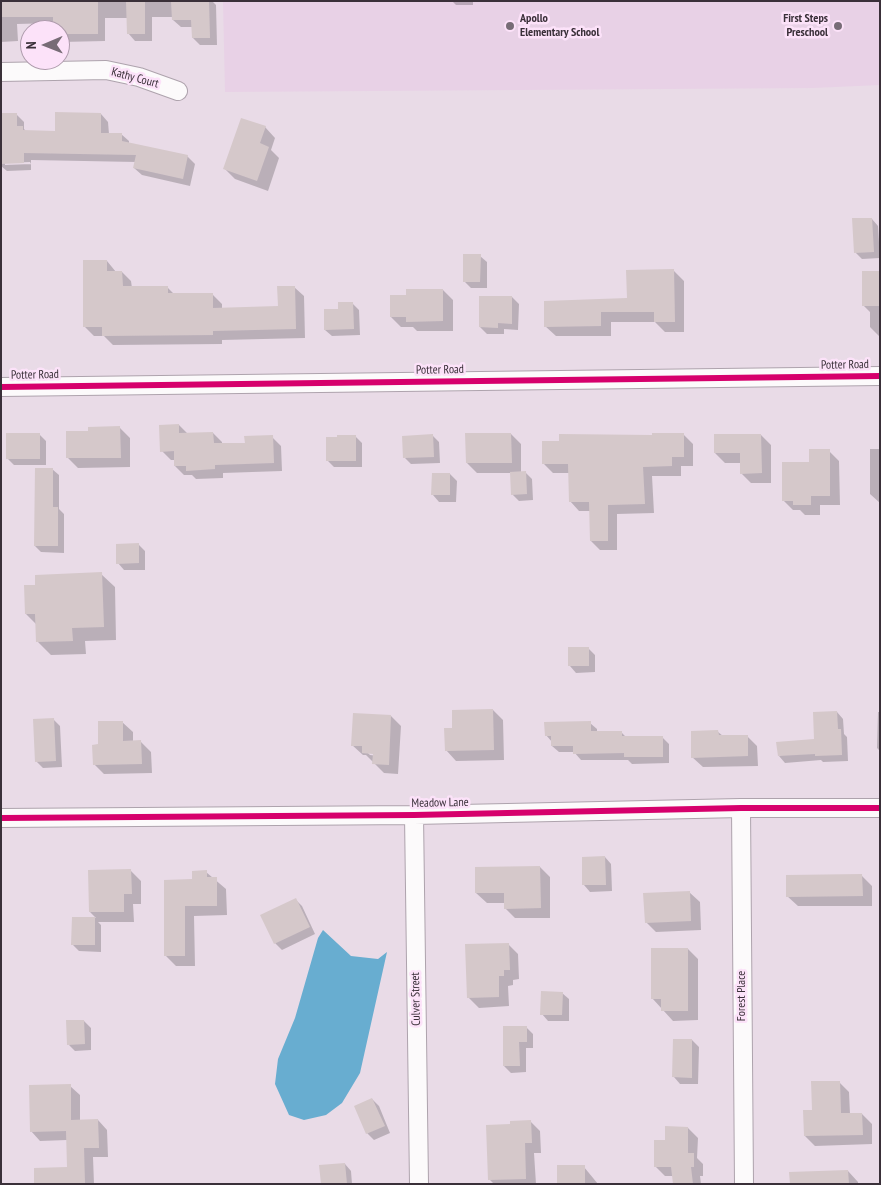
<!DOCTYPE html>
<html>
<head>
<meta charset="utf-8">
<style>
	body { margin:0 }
	#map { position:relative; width:881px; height:1185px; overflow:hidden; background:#e9dbe7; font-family:"PT Sans Narrow",sans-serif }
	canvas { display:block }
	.frame { position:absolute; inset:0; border:2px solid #3a3039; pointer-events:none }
	.north { position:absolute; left:20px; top:20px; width:50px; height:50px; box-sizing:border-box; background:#fce2f9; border:1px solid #ae9bac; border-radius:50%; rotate:269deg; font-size:14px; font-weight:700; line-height:20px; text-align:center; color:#3a3039 }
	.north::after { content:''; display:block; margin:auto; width:18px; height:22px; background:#776c76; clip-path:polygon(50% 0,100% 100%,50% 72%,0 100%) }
</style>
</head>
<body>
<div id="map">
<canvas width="881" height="1185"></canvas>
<div class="frame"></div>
<div class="north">N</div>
</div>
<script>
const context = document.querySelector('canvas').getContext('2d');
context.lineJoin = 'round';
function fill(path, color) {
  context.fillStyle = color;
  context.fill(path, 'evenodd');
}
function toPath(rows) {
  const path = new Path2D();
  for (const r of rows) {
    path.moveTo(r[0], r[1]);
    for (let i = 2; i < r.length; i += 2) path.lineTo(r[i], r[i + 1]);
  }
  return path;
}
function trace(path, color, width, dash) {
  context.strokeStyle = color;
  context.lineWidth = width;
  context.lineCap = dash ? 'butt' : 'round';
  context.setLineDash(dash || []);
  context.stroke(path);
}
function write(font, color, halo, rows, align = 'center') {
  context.font = font + ' "PT Sans Narrow",sans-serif';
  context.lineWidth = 5;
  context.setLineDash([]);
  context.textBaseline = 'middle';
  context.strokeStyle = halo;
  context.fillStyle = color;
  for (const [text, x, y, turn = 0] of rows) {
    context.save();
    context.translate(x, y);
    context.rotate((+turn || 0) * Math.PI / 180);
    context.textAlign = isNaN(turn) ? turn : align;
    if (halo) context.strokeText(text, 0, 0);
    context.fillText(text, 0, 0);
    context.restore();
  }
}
fill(toPath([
	[223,1,880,1,880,85,813,88,225,92]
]), '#e8d1e6');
fill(toPath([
	[323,930,351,956,378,959,387,952,360,1073,342,1103,326,1115,304,1120,289,1115,275,1084,278,1059,295,1018,318,938]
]), '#68add0');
fill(toPath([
	[1,1,212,1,216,5,217,45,200,45,193,38,193,27,181,27,173,20,173,17,152,17,152,41,135,41,128,33,128,18,105,18,105,41,62,42,60,40,60,30,55,30,55,23,17,24,18,41,1,42],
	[452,1,473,1,473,5,456,5],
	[1,114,16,114,24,122,24,129,27,132,56,132,101,114,108,122,109,134,121,134,129,141,129,144,187,156,195,164,190,186,142,175,134,168,136,162,31,160,31,170,7,171,1,166],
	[30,162,31,164,5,165,5,163],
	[265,127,275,138,271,150,279,158,268,191,235,179,225,169],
	[872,219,878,226,880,258,862,259,855,252],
	[480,256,487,262,487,288,471,288,465,282],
	[107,261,116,272,122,272,131,281,132,288,168,288,175,295,213,295,222,304,222,309,279,307,294,287,304,296,305,338,222,340,222,344,113,345,104,336,94,336,85,327],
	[674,271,684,281,684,332,665,332,655,322,611,322,611,336,556,336,545,326,628,299],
	[880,272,880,337,870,327,870,312,863,305],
	[443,290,453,300,453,331,417,331,413,327,401,327,391,317,407,296],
	[512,297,519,304,518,330,504,329,504,334,487,334,480,327],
	[352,303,359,310,360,335,332,336,325,330],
	[179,425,188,434,213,433,222,442,222,445,246,444,272,437,281,446,282,471,223,473,223,478,196,479,192,475,184,475,175,466,175,460,171,460,162,451],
	[120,428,130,438,130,467,78,468,68,458,89,432],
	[39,434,46,441,46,465,14,465,7,458],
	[511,434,521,444,521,472,525,472,532,479,533,500,519,501,512,494,511,473,477,473,467,463],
	[683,434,693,444,693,466,681,466,681,476,652,476,654,513,617,514,617,550,600,550,591,541,590,511,579,511,570,501,570,473,553,473,544,464,654,436],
	[761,435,771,445,771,483,751,483,741,473,741,463,725,463,715,453],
	[355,436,362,443,362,467,334,467,328,461],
	[433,436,439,442,440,463,411,464,405,458],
	[870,449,880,449,880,503,870,494],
	[829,451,839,461,840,505,820,505,820,515,805,515,800,510,793,510,783,500],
	[52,469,59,475,59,509,64,514,64,553,41,552,35,546],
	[450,474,457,481,456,502,439,502,433,495],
	[139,545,145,551,145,570,124,570,118,563],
	[101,574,115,587,116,640,85,641,86,654,51,655,38,642,37,625,26,614,36,586],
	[588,648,595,655,595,672,576,673,570,666],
	[493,710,503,720,504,760,456,761,446,750,454,729],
	[837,712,843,719,844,734,847,737,848,761,823,762,821,760,785,763,779,756,816,740],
	[878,712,880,712,880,751,877,748],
	[391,716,401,726,398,774,384,773,366,755,363,755,352,745],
	[367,752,379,753,379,756,370,755],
	[53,719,60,726,62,767,43,768,36,761],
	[122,722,133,732,133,742,141,742,151,752,152,773,104,774,94,764,99,746],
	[590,723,597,729,597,732,622,733,627,738,662,737,669,744,669,763,632,764,628,760,581,760,574,752,559,752,552,746,552,742,546,735],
	[718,732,723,736,747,736,757,746,758,766,703,767,692,757],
	[605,857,611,864,612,891,590,892,584,885],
	[540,867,550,877,550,918,515,918,505,908,505,903,487,903,476,893],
	[131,871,141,881,141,904,133,904,134,922,98,922,101,925,101,952,79,951,73,945,73,918,96,918,90,912],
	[206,872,226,889,227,915,194,916,195,966,176,966,166,956,193,881],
	[862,876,872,886,872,906,798,906,787,896],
	[689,892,700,902,701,930,656,932,646,922],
	[296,900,302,906,315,934,282,950,275,943],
	[508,944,518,954,519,979,513,980,513,985,508,986,509,1006,479,1008,468,997],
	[688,949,698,959,698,1020,673,1021,652,998],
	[562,993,569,999,569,1021,548,1021,542,1014],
	[84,1021,91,1028,91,1050,75,1051,69,1045],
	[526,1027,533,1034,533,1048,526,1048,526,1072,511,1073,504,1066],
	[692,1040,699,1047,698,1084,680,1084,674,1077],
	[839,1082,849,1092,850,1114,862,1114,872,1124,872,1144,815,1146,805,1136,813,1111],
	[70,1086,80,1095,80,1121,98,1120,107,1130,108,1157,93,1157,94,1184,35,1184,68,1168,67,1140,40,1141,31,1131],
	[372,1099,379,1106,390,1133,374,1140,367,1133],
	[530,1121,540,1131,541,1153,534,1153,536,1184,494,1184,490,1180,512,1125],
	[688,1128,698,1138,697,1158,703,1164,703,1176,700,1176,701,1184,675,1184,674,1176,665,1176,655,1166,666,1141],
	[345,1164,351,1171,352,1184,322,1184],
	[584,1167,598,1184,558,1184],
	[848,1171,858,1182,858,1184,803,1184]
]), '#0003');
fill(toPath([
	[1,1,98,1,98,34,60,34,60,30,53,30,53,17,1,17],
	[126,1,145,1,145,34,127,34],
	[171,1,209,1,210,38,192,38,191,20,172,20],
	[55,112,101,113,101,133,122,133,122,141,188,155,183,179,133,168,136,155,24,153,24,163,1,164,1,113,17,113,17,126,23,126,23,130,55,131],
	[241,118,266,126,260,143,269,147,257,181,223,169],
	[852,218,872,218,874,252,854,253],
	[463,254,481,254,480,282,463,282],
	[83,260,107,260,107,271,122,271,123,286,168,286,168,293,213,293,213,308,278,306,277,286,295,286,296,329,213,331,213,335,102,336,102,327,83,327],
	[674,269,675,322,654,322,654,312,601,312,601,326,544,327,544,301,627,298,626,270],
	[862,271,880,271,880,306,862,306],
	[406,289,443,289,443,321,406,322,406,317,390,317,390,295,406,295],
	[479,296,512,296,512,324,498,323,498,328,479,327],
	[338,302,353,302,354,329,324,330,324,309,338,309],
	[179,424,179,433,213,432,214,443,245,443,244,436,273,435,274,463,215,465,215,469,186,471,186,466,174,466,174,451,160,452,159,425],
	[120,426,121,458,66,458,66,431,88,431,88,427],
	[6,433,40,433,40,459,6,459],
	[465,433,511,433,512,463,466,463],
	[652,433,684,433,684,457,672,457,672,466,643,467,645,504,608,505,608,541,590,541,589,502,569,502,568,464,542,464,542,441,559,441,559,434,652,435],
	[433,434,434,457,403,458,402,436],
	[714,434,761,434,762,473,740,474,740,453,714,453],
	[337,435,356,435,356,461,326,461,326,437,337,437],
	[809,449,830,449,830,496,811,496,811,505,793,505,793,501,782,501,782,462,809,462],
	[35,468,53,468,53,507,58,507,58,546,34,546],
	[526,471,527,494,511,495,510,472],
	[432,473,450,473,450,495,431,495],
	[139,543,139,563,116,564,116,544],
	[102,572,104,627,72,628,73,641,36,642,35,614,25,614,24,585,35,585,35,575],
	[568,647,589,647,589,666,568,666],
	[493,709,494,750,445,751,444,728,452,728,452,710],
	[837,711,838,729,841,729,842,755,815,756,815,754,778,756,776,742,814,739,813,712],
	[353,713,391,715,389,765,372,764,373,754,362,753,362,746,351,746],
	[54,718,56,761,35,762,33,719],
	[98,721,123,721,123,741,141,740,142,764,93,765,92,745,98,744],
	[591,721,591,731,622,731,622,736,663,736,663,757,624,757,624,753,573,754,573,746,551,746,551,736,545,736,544,722],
	[718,730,719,735,748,735,748,756,691,758,691,731],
	[605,856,606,885,582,885,582,857],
	[540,866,541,908,504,909,504,893,475,893,475,867],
	[131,869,132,894,124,894,124,912,89,912,88,870],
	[207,870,207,877,217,877,217,906,185,906,185,956,164,956,164,880,192,879,192,871],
	[862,874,863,896,786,897,786,875],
	[690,891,691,921,645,923,643,893],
	[296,898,310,927,274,944,260,915],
	[72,917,95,917,95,945,71,945],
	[509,943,510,970,504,970,504,976,499,976,499,997,467,998,465,944],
	[651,948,688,948,688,1011,661,1011,661,999,651,999],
	[541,991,563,992,562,1015,540,1015],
	[66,1020,84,1020,85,1044,67,1045],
	[503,1026,527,1026,527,1042,519,1042,520,1066,503,1066],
	[673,1039,692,1039,692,1078,672,1077],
	[811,1081,840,1081,841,1113,862,1113,863,1135,804,1136,803,1110,812,1110],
	[71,1084,71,1120,98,1119,99,1148,84,1148,85,1184,34,1184,34,1168,67,1167,66,1131,30,1132,29,1085],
	[372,1098,385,1126,366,1134,354,1106],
	[531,1120,532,1143,525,1143,526,1179,488,1180,486,1125,510,1124,510,1121],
	[665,1126,688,1127,688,1153,694,1153,694,1167,691,1167,693,1184,673,1184,671,1167,654,1167,654,1140,665,1140],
	[345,1163,347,1184,321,1184,319,1165],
	[557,1165,585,1165,585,1184,557,1184],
	[848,1170,849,1184,790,1184,789,1172]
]), '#d5c8ca');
const minor = toPath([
	[1,72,106,70,139,77,178,91],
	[1,387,880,376],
	[741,808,744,1184],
	[414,815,419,1184],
	[1,818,414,815,741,808,880,808]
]);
trace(minor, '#aea3ad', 20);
trace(minor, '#fcfafb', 18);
trace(toPath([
	[1,387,880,376],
	[1,818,414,815,741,808,880,808]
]), '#d6006c', 6);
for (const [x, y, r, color] of [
	[510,26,5,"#776c76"],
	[838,26,5,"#776c76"]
]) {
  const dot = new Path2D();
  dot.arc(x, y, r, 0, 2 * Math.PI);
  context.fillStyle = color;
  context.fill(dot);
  trace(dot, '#fce2f9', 2);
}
write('bold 12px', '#3a3039', '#fce2f9', [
	["Apollo",520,19],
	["Elementary School",520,33],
	["First Steps",828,19,"right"],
	["Preschool",828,33,"right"]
], 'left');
write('12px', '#3a3039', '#fce2f9', [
	["Kathy Court",135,78,15],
	["Potter Road",845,365,-1],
	["Potter Road",440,370,-1],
	["Potter Road",35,375,-1],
	["Meadow Lane",440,803,-1],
	["Forest Place",742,996,-90],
	["Culver Street",416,999,-91]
]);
</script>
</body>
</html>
